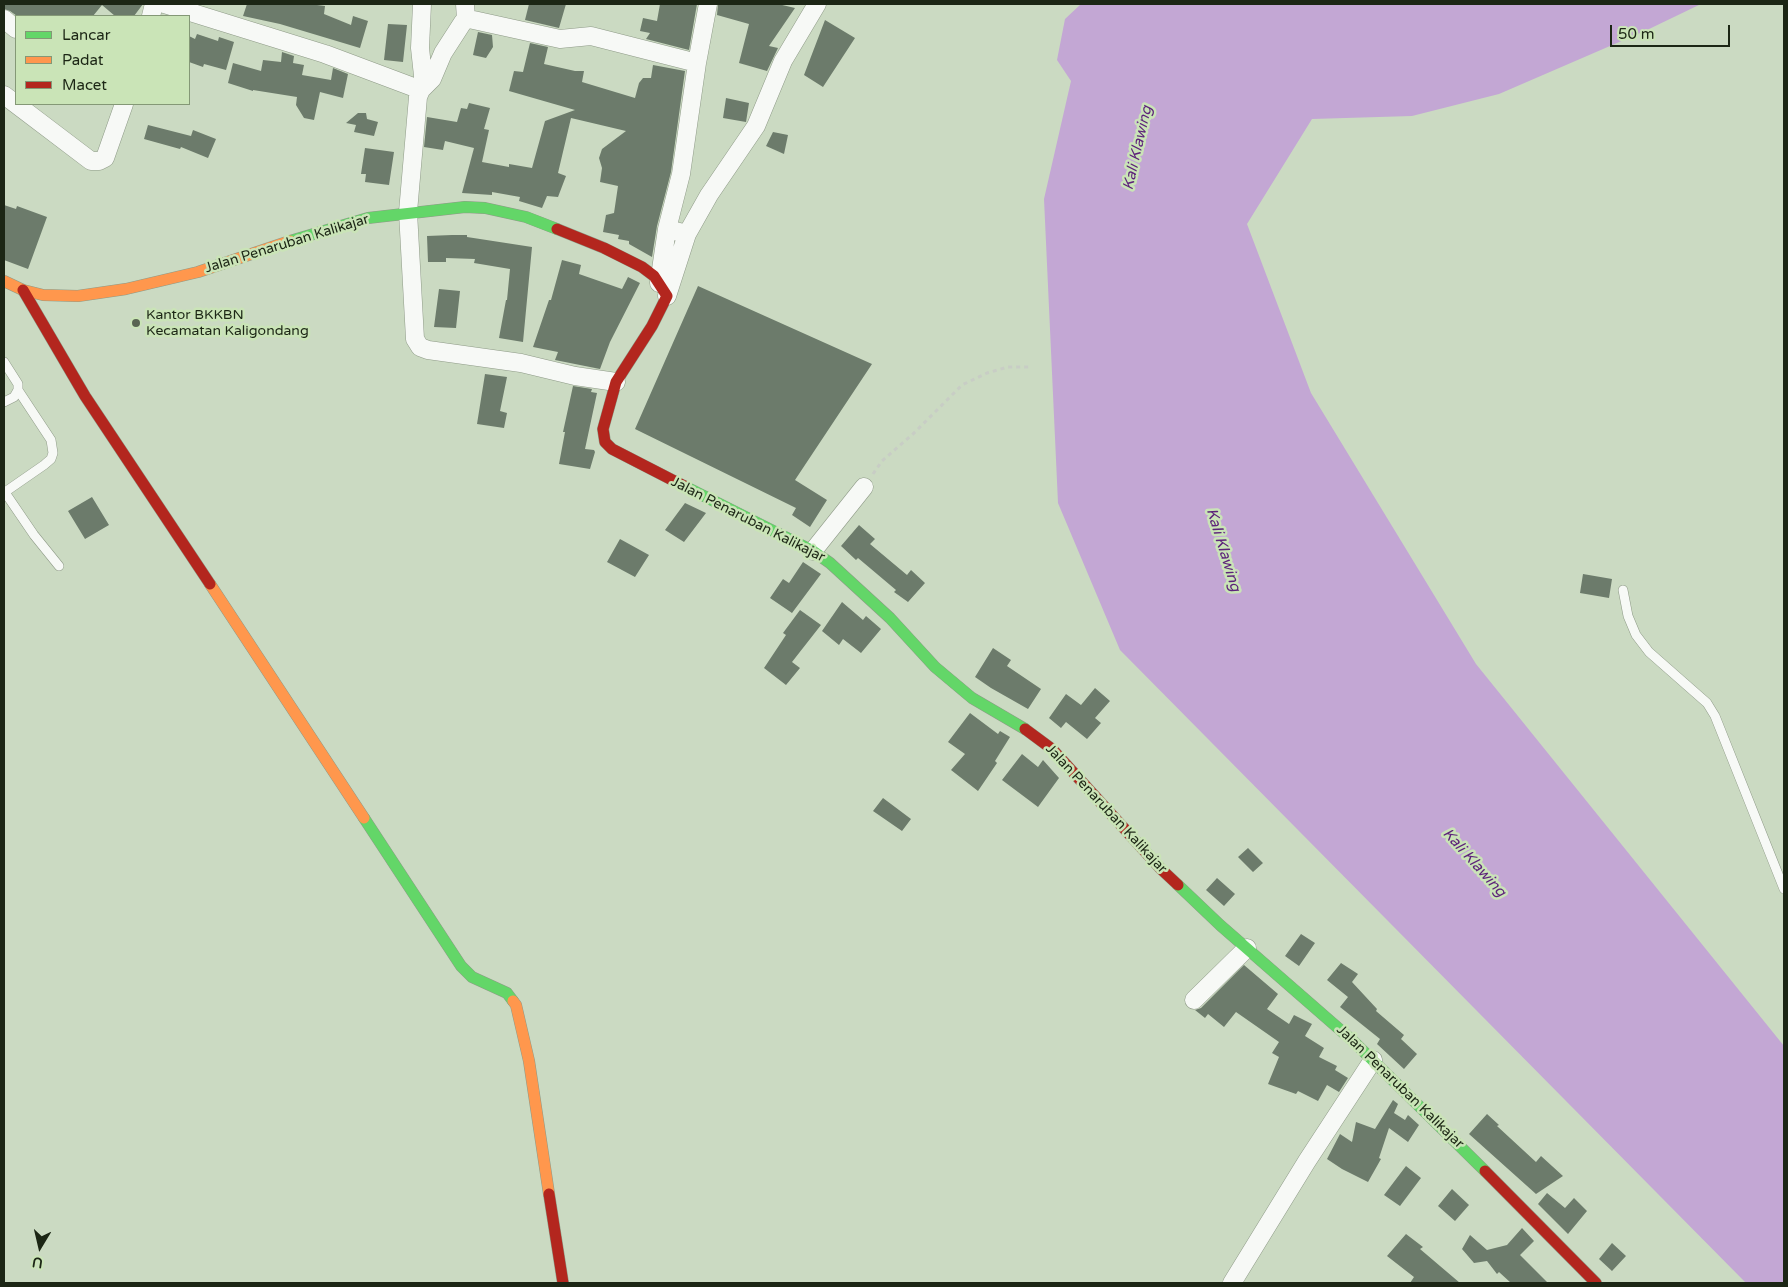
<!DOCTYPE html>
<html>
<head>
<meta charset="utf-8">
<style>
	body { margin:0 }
	#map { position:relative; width:1788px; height:1287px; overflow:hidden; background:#cbdac2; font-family:"Varela Round",sans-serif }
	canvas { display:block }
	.frame { position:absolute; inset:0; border:5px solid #1c2615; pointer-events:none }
	.legend { position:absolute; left:15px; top:15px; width:175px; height:90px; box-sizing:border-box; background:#cae4b7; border:1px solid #849876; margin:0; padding:6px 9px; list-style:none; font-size:15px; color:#1c2615 }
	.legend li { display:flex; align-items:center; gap:10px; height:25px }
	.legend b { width:25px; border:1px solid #849876 }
	.north { position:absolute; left:15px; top:1222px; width:50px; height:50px; -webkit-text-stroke:4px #cae4b7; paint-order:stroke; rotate:189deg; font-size:14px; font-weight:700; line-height:20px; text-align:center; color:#1c2615 }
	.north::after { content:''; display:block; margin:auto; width:18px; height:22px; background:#1c2615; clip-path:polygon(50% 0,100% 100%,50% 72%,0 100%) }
	.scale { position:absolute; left:1610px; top:25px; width:120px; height:22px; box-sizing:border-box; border:2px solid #1c2615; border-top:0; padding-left:6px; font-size:15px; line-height:18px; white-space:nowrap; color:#1c2615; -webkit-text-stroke:4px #cae4b7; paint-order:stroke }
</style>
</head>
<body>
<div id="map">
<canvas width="1788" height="1287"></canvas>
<div class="frame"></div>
<ul class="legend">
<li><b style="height:6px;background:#63d668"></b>Lancar</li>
<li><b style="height:6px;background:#ff974d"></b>Padat</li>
<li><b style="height:6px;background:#b3261e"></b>Macet</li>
</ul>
<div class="north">U</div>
<div class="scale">50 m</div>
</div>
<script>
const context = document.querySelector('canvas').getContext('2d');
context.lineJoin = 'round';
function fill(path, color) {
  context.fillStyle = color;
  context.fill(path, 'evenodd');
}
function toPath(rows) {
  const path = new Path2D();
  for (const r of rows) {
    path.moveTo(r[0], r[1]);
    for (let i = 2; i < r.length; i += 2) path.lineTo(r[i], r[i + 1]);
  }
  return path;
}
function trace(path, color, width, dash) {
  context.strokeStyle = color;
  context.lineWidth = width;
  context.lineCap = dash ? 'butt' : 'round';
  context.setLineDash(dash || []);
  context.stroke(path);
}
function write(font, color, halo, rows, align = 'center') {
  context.font = font + ' "Varela Round",sans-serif';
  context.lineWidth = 5;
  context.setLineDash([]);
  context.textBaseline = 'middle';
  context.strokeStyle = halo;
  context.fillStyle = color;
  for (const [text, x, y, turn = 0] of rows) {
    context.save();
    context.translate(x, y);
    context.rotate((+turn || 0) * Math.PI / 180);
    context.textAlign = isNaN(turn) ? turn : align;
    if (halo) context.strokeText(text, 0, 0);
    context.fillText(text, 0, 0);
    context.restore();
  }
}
fill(toPath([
	[1081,4,1701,4,1647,30,1499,94,1412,116,1312,119,1247,224,1311,393,1476,664,1784,1046,1784,1283,1746,1283,1120,650,1058,503,1044,199,1071,81,1057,60,1065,19]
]), '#c3a7d4');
fill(toPath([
	[4,4,143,4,134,16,115,16,102,5,93,16,17,16,10,11,4,9],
	[247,4,309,4,325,6,324,14,351,25,353,16,368,21,360,48,280,24,243,16],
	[529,4,566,4,559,28,525,20],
	[660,4,697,4,689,50,646,39,650,33,640,31,643,18,657,21],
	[718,4,778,4,795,8,769,46,778,48,767,71,739,63,749,24,717,15],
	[825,20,855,38,823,87,804,75],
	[388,24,407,25,403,62,384,60],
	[478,32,492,35,493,47,486,58,473,55],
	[197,34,218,41,219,37,234,42,226,70,204,64,203,67,189,62,189,36,195,39],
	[530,43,548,47,544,64,575,71,584,71,582,82,635,98,639,83,643,78,651,78,653,65,685,71,671,172,657,226,652,257,629,244,629,241,618,239,619,235,603,232,606,215,614,213,618,186,600,182,602,168,599,158,602,149,626,131,571,118,558,173,566,176,558,197,547,196,542,208,519,201,520,197,492,192,492,195,462,193,474,148,445,141,443,150,424,147,427,117,457,122,461,108,467,109,469,103,490,108,484,129,489,130,482,162,509,167,509,164,532,168,545,121,575,110,509,91,514,71,523,72],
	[282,52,294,56,293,63,304,65,302,75,331,80,333,68,348,74,343,98,320,92,314,120,304,118,296,105,297,97,253,90,253,91,228,83,233,63,261,71,263,60,281,62],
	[726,98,749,103,746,122,723,118],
	[358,113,366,113,367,119,378,122,374,136,354,132,356,125,346,123],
	[148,125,191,136,193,130,216,139,208,158,181,147,180,149,144,139],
	[773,132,788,135,784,154,766,146],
	[365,148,394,152,389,185,365,182,366,174,361,174],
	[4,205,16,209,17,206,47,217,28,269,4,260],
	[452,235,467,235,467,237,532,247,523,342,499,338,506,300,507,300,510,269,474,263,475,259,446,258,446,262,428,262,427,236],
	[562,260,581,265,579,274,622,289,628,277,640,283,610,342,600,369,555,360,558,352,533,347,549,300,551,300],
	[698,286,872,364,795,480,827,500,810,527,792,515,796,508,635,429],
	[439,289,460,291,456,328,434,327],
	[485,374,507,377,500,411,507,413,504,428,477,424],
	[573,386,592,389,591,392,597,393,585,449,594,450,595,452,590,469,559,464,565,432,563,432],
	[92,497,109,525,85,539,68,511],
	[685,503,706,513,684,542,665,530],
	[859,525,875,539,870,544,907,575,911,570,925,583,908,602,894,592,896,590,858,558,856,560,841,546],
	[620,539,649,555,635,577,607,562],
	[803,562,821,574,792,613,770,598,783,579,789,583],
	[1583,574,1612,579,1609,598,1580,593],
	[842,602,863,620,866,616,881,629,861,653,843,639,839,645,822,631],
	[800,610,821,625,792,662,800,668,786,685,764,668,786,635,783,633],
	[993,648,1011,660,1007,666,1041,689,1028,709,991,688,975,677],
	[1095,688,1110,701,1095,718,1101,723,1087,739,1066,722,1061,728,1049,718,1066,694,1081,705],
	[970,713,998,734,1000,731,1010,737,995,761,997,763,978,791,951,770,965,754,948,742],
	[1022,754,1038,767,1043,760,1059,778,1038,807,1002,780],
	[883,798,911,819,902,831,873,811],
	[1248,848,1263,863,1253,872,1238,857],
	[1217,878,1235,894,1224,906,1206,890],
	[1301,934,1315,943,1299,966,1285,956],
	[1341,963,1358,974,1352,982,1377,1009,1376,1011,1404,1035,1401,1039,1417,1054,1404,1069,1377,1044,1380,1039,1340,1007,1348,997,1327,980],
	[1244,965,1278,994,1267,1009,1289,1024,1294,1015,1312,1024,1305,1036,1324,1048,1319,1057,1337,1066,1335,1070,1348,1078,1339,1092,1327,1085,1318,1101,1298,1091,1296,1094,1268,1084,1279,1057,1272,1053,1279,1042,1236,1012,1224,1027,1208,1014,1205,1018,1195,1010,1201,1008],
	[1393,1100,1398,1104,1394,1113,1405,1120,1408,1115,1419,1125,1408,1142,1389,1128,1379,1158,1381,1159,1368,1182,1342,1169,1327,1159,1340,1134,1352,1142,1356,1122,1375,1129],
	[1487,1114,1499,1125,1497,1126,1536,1162,1541,1156,1563,1176,1536,1194,1469,1134],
	[1406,1166,1421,1178,1400,1206,1384,1195],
	[1452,1189,1469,1205,1455,1221,1438,1206],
	[1547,1193,1565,1208,1574,1198,1587,1211,1568,1234,1538,1204],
	[1522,1228,1534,1241,1520,1255,1548,1283,1511,1283,1499,1272,1497,1274,1487,1261,1474,1263,1462,1249,1470,1235,1487,1250,1507,1245],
	[1406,1234,1423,1247,1420,1249,1460,1283,1410,1283,1414,1277,1387,1256],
	[1612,1243,1626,1256,1612,1271,1599,1259]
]), '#6c7b6b');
const lane = toPath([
	[4,362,18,384,18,390,14,397,4,402],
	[4,491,34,535,59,566],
	[5,492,44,465,51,459,53,453,51,440,18,390],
	[1623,590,1628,616,1636,635,1649,652,1707,703,1715,716,1784,889]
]);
const street = toPath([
	[164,4,325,54,421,90],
	[422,4,420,48,424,85],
	[465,4,466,19],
	[151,16,154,4],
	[4,19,16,29],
	[697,63,708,4],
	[4,95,91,161,99,161,105,158,124,104],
	[659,283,667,229],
	[667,296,687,234,709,195,756,126,783,61,817,4],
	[616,382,575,376,521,363,428,350,420,347,415,339,408,212,418,97,421,90,432,79,443,53,463,22,469,19,560,39,591,36,697,63,681,174,667,229,687,234],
	[813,551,864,487],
	[1194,1000,1247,948],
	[1232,1283,1307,1161,1373,1060]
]);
const fast = toPath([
	[290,241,368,218,465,207,485,208,526,217,557,229],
	[684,486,813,551,830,563,890,618,935,667,972,698,1025,729],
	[364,818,461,966,472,977,507,993,513,1001],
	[1178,885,1220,925,1353,1041,1485,1171]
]);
const slow = toPath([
	[4,281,23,290,43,295,78,296,126,289,198,272,290,241],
	[210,584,364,818],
	[513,1001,516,1005,529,1061,549,1194]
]);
const jam = toPath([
	[557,229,604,248,642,267,654,276,667,296,652,326,616,382,603,429,605,442,612,449,684,486],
	[23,290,85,396,210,584],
	[1025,729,1052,749,1161,869,1178,885],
	[1485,1171,1596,1283],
	[549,1194,563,1283]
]);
trace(lane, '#8e9a87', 10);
trace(street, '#8e9a87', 19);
trace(fast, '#8e9a87', 12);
trace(slow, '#8e9a87', 12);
trace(jam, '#8e9a87', 12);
trace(toPath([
	[873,474,882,461,914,433,962,385,987,373,1008,367,1031,367]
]), '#c8cdc5', 3, [4, 4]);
trace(lane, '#f7f9f6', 9);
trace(street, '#f7f9f6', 18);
trace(fast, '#63d668', 11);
trace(slow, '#ff974d', 11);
trace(jam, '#b3261e', 11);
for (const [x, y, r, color] of [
	[136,323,5,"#596552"]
]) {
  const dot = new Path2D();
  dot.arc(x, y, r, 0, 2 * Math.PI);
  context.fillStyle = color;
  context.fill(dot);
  trace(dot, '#cae4b7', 2);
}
write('14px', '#1c2615', '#cae4b7', [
	["Jalan Penaruban Kalikajar",287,244,-17],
	["Jalan Penaruban Kalikajar",748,520,27],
	["Jalan Penaruban Kalikajar",1106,809,47],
	["Jalan Penaruban Kalikajar",1400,1087,44]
]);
write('14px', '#1c2615', '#cae4b7', [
	["Kantor BKKBN",146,315],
	["Kecamatan Kaligondang",146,331]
], 'left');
write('italic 15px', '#5d237a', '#cae4b7', [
	["Kali Klawing",1138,148,-77],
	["Kali Klawing",1223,550,73],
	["Kali Klawing",1474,863,48]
]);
</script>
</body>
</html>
